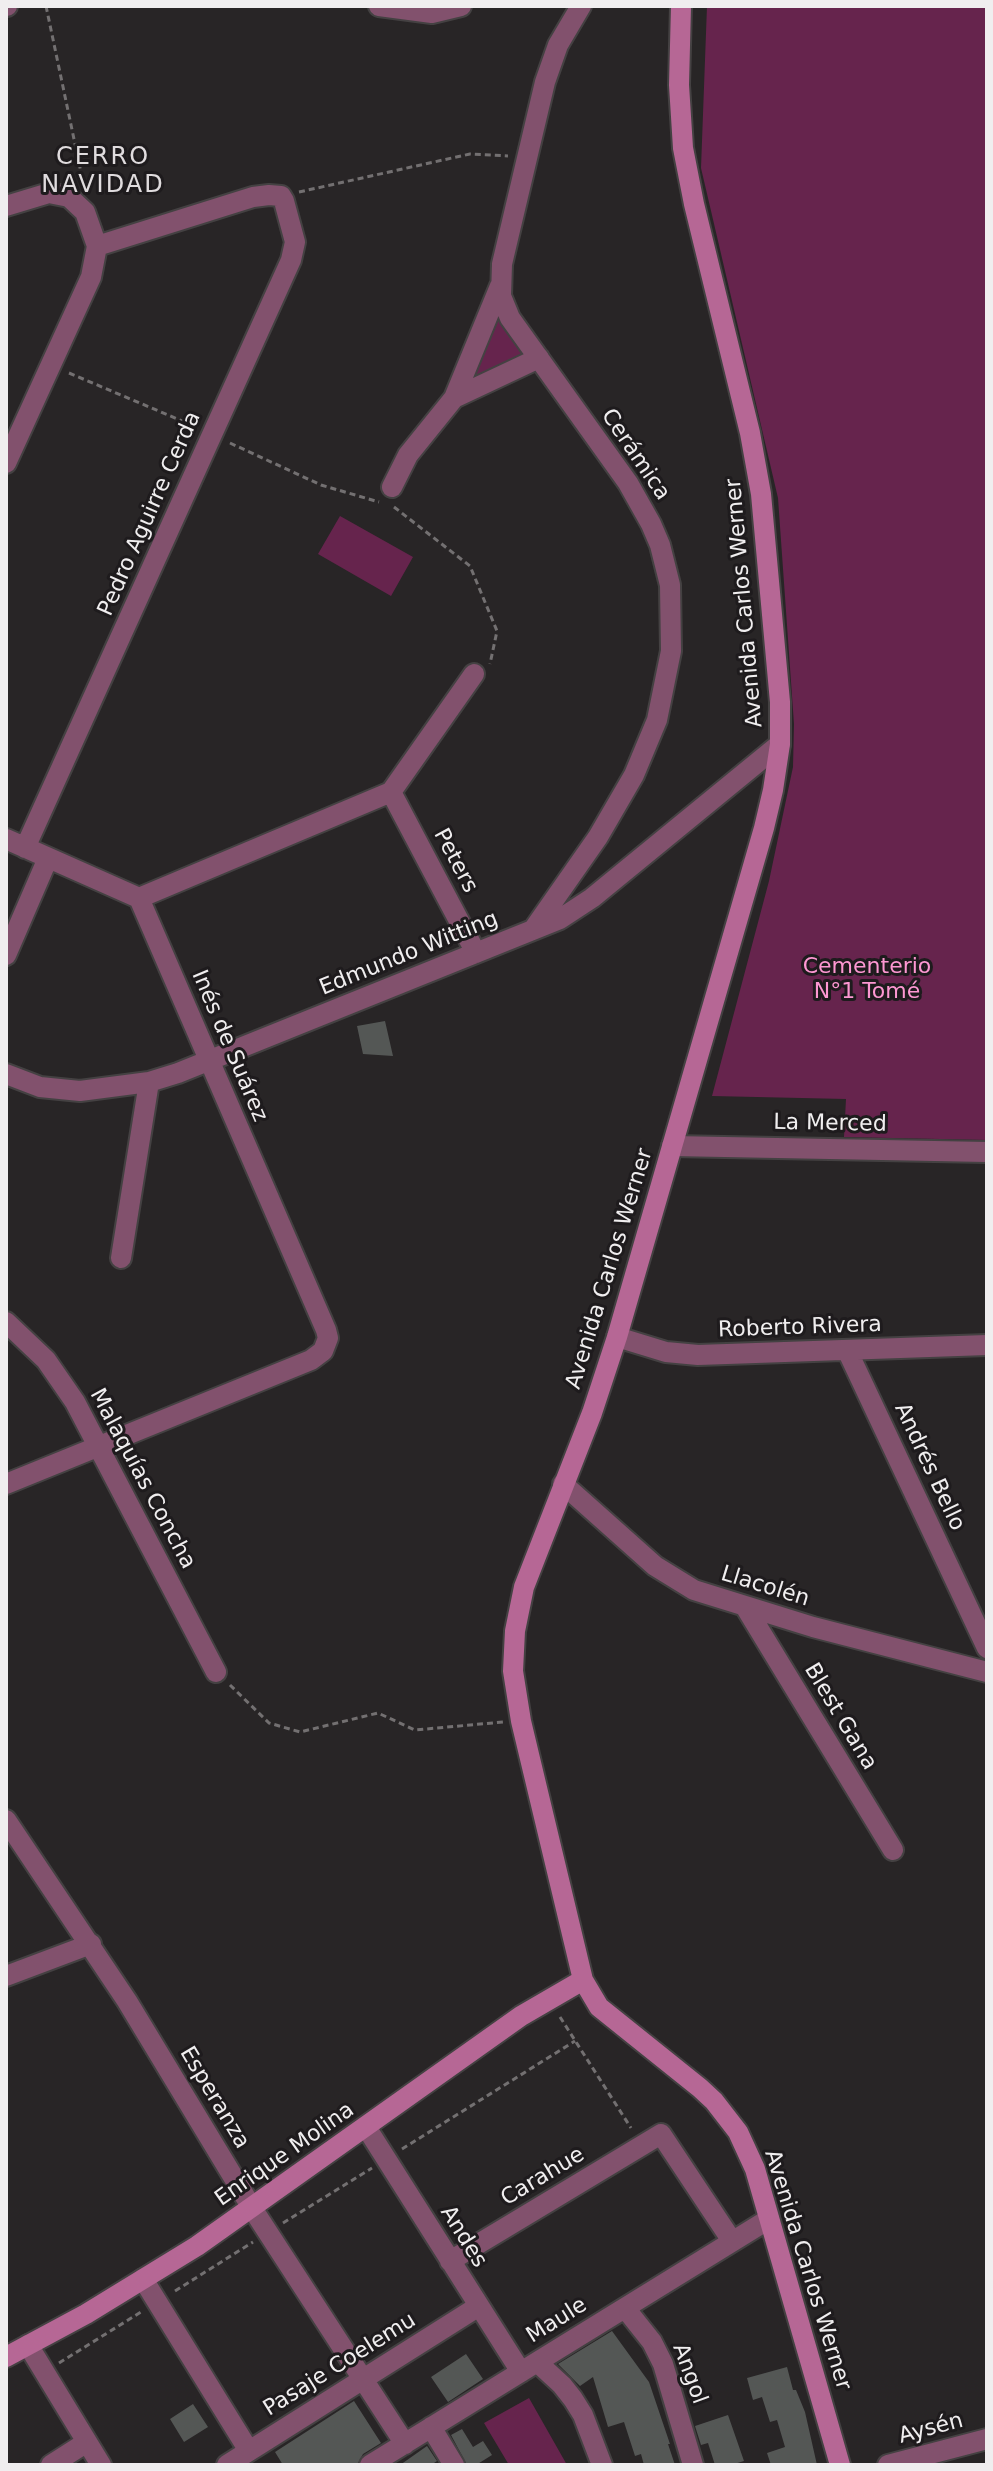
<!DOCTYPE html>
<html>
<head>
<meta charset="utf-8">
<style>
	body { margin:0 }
	#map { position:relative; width:993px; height:2471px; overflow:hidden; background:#282526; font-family:"DejaVu Sans",sans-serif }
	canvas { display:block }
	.frame { position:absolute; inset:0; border:8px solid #f0eeef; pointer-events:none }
</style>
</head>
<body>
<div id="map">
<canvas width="993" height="2471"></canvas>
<div class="frame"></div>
</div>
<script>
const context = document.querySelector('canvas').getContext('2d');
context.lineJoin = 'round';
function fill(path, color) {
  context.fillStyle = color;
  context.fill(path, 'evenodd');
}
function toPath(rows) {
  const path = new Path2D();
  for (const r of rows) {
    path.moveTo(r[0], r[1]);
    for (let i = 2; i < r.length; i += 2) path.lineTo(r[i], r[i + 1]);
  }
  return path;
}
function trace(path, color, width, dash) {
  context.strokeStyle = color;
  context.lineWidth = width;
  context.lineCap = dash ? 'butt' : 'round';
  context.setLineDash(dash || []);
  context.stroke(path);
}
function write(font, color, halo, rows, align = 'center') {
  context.font = font + ' "DejaVu Sans",sans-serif';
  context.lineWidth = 6;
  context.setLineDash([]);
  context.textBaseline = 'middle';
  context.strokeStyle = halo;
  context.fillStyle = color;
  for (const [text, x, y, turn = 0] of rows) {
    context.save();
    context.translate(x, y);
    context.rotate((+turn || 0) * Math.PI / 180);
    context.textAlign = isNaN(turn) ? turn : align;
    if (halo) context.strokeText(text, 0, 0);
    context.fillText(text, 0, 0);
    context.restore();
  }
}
fill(toPath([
	[707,6,987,6,987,1140,844,1137,846,1099,712,1096,769,881,793,767,794,724,778,498,701,168],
	[494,314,528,355,470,385],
	[340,516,413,557,391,596,318,554],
	[529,2398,567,2465,509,2465,484,2423]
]), '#66244d');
fill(toPath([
	[385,1021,393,1056,363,1054,357,1026],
	[612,2331,649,2382,670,2444,668,2444,675,2465,644,2465,641,2454,635,2456,624,2422,608,2427,593,2377,580,2386,558,2364],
	[466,2354,483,2379,448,2402,431,2377],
	[787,2367,793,2390,796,2390,805,2412,817,2465,771,2465,767,2453,785,2447,777,2420,770,2422,762,2397,753,2400,747,2378],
	[354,2401,381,2443,363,2454,357,2465,283,2465,275,2452],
	[193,2404,208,2427,184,2442,170,2419],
	[728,2415,744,2461,731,2465,715,2465,708,2443,701,2445,695,2426],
	[462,2429,473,2447,483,2441,492,2455,476,2465,467,2465,451,2435],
	[427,2446,437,2461,431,2465,400,2465]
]), '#545755');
const street = toPath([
	[6,6,7,6],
	[379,6,432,13,461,6],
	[6,206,49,193,69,197,85,212,97,246,91,277,6,463],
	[454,398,539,358],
	[392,487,408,455,454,398,500,286],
	[391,792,476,953],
	[6,839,139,898,326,1330,328,1338,323,1351,311,1360,6,1484],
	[25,848,291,260,295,242,284,201,281,196,269,195,253,197,97,246],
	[139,898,391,792,474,674],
	[533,930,598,837,634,775,657,720,671,651,670,585,660,545,651,524,628,483,510,318,501,296,502,264,545,82,558,45,581,6],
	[6,955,48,858],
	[6,1074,40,1087,80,1091,149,1082,178,1073,560,919,592,898,780,744],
	[672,1146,987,1152],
	[121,1258,149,1082],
	[6,1322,46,1360,75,1402,216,1672],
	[617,1337,666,1352,698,1355,987,1345],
	[847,1350,987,1648],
	[563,1484,655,1566,694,1590,813,1627,987,1672],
	[746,1608,893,1850],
	[6,1820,127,2001,252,2208,405,2444],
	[6,1976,91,1944],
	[366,2127,521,2372],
	[450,2261,661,2134,732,2241],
	[143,2279,249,2451],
	[625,2308,652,2342,663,2364,693,2465],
	[28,2345,101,2465],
	[537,2362,562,2385,573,2399,583,2415,602,2465],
	[431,2427,454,2465],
	[51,2465,87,2442],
	[227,2465,479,2306],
	[370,2465,769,2219],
	[888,2465,987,2439]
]);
const secondary = toPath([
	[681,6,679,85,683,148,694,204,750,433,761,494,780,702,780,744,773,790,764,828,617,1337,592,1413,524,1587,515,1631,513,1671,521,1721,583,1980,599,2007,700,2088,714,2101,738,2132,755,2169,840,2465],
	[6,2357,86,2314,197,2246,521,2016,583,1980]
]);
trace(street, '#444142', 24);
trace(secondary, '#444142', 24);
trace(toPath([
	[46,6,83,182],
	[299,192,470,154,508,156],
	[69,373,194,426],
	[230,443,321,485,379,502],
	[394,507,470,566,497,631,490,664],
	[230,1685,269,1723,300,1732,378,1713,415,1730,503,1722],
	[560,2017,631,2128],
	[402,2149,575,2041],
	[283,2223,372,2168],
	[175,2291,253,2242],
	[59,2363,141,2312]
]), '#737071', 3, [6, 4]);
trace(street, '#82516d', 20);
trace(secondary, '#b66795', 20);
write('22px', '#f0eeef', '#1e1b1d', [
	["Cerámica",635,455,56],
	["Pedro Aguirre Cerda",150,514,-66],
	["Avenida Carlos Werner",745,603,-95],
	["Peters",455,861,62],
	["Edmundo Witting",409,954,-22],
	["Inés de Suárez",229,1046,67],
	["La Merced",830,1124,1],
	["Avenida Carlos Werner",610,1269,-73],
	["Roberto Rivera",800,1328,-2],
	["Andrés Bello",929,1467,65],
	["Malaquías Concha",142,1479,62],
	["Llacolén",765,1587,17],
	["Blest Gana",840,1717,59],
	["Esperanza",214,2098,59],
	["Enrique Molina",285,2155,-35],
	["Carahue",543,2177,-31],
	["Andes",463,2237,58],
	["Avenida Carlos Werner",807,2270,73],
	["Maule",557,2321,-32],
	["Pasaje Coelemu",340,2365,-32],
	["Angol",689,2374,70],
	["Aysén",931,2429,-15]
]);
write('22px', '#fd97d2', '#1e1b1d', [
	["Cementerio",867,967],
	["N°1 Tomé",867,992]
]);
context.letterSpacing = '2px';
write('24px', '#e0dcde', '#1e1b1d', [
	["CERRO",103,158],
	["NAVIDAD",103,186]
]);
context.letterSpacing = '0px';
</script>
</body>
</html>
